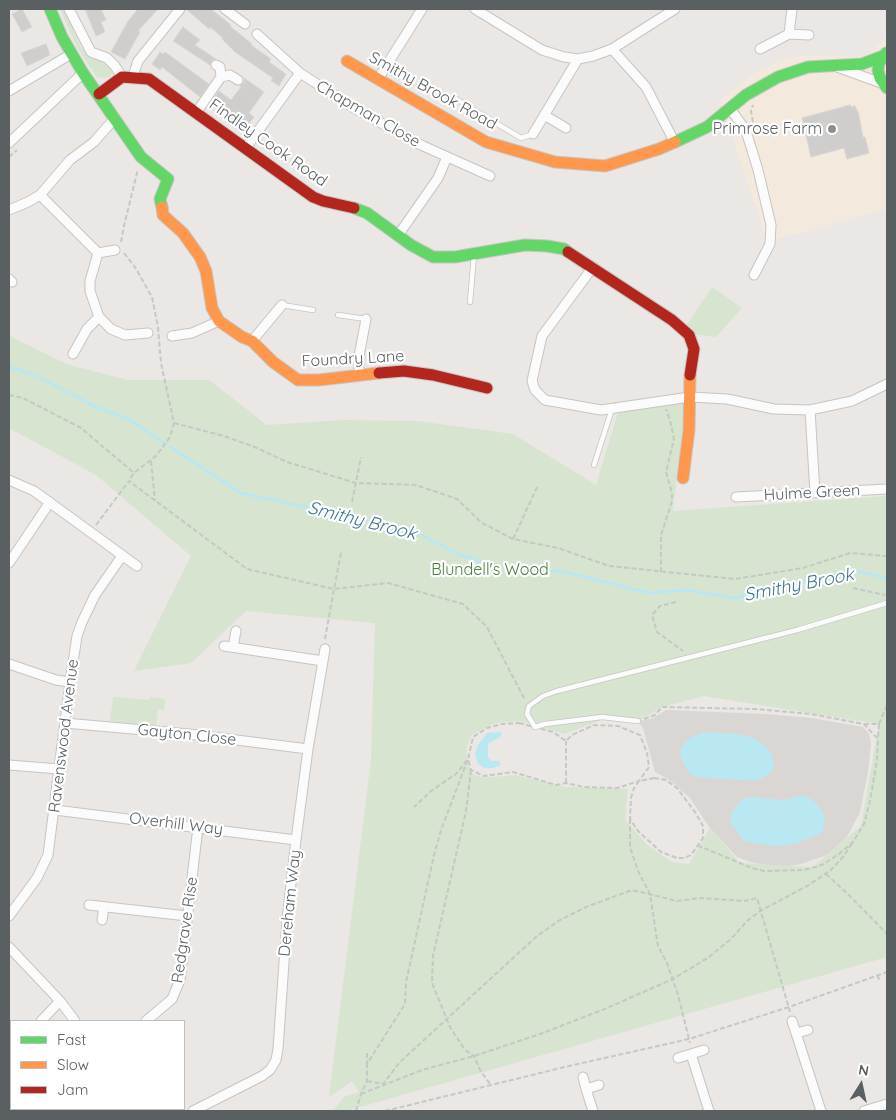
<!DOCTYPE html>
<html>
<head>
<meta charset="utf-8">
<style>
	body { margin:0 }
	#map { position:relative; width:896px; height:1120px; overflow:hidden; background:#eae7e4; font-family:Quicksand,sans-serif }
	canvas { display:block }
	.frame { position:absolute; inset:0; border:10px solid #5a5f61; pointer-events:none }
	.legend { position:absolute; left:10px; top:1020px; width:175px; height:90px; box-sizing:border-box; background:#fff; border:1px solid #bdbfc0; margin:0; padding:6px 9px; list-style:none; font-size:15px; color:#5a5f61 }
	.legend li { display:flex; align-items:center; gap:10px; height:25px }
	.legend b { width:25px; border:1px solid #bdbfc0 }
	.north { position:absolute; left:836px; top:1060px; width:50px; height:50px; -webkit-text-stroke:4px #fff; paint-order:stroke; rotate:10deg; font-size:14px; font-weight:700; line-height:20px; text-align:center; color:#5a5f61 }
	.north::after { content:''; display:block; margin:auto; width:18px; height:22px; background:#5a5f61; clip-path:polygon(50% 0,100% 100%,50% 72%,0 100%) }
</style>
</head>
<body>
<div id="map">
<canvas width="896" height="1120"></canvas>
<div class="frame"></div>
<ul class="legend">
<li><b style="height:6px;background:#63d668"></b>Fast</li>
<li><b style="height:6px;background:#ff974d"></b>Slow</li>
<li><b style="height:6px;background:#b3261e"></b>Jam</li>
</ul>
<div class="north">N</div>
</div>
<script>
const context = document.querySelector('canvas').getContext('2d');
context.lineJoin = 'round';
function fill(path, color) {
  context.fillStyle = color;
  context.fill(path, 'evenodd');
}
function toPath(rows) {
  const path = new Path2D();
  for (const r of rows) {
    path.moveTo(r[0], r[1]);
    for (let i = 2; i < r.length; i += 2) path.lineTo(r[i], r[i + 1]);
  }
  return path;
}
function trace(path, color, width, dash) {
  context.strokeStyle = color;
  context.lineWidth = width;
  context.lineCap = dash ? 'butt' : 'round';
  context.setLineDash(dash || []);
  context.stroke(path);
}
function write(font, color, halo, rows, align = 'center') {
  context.font = font + ' Quicksand,sans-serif';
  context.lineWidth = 4.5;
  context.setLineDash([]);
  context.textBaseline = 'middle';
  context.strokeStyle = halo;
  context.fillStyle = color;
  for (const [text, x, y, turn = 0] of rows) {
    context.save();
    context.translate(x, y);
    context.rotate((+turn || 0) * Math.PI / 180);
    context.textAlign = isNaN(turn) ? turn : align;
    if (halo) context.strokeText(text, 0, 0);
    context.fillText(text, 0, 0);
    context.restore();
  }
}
fill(toPath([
	[887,37,887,209,767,242,720,100,756,72,781,60,801,55,866,57]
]), '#f3e9dd');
fill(toPath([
	[666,710,766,714,811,718,863,727,869,734,871,743,868,772,860,812,847,837,827,855,801,864,787,866,771,866,750,862,737,857,710,828,690,798,671,781,655,772,643,728,638,721,652,719]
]), '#d9d6d4');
fill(toPath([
	[60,9,65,9,81,48,89,56,108,64,112,70,112,74,109,77,103,78,97,77,78,49],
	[712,287,742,308,716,337,694,334,686,326],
	[9,336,69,365,128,380,209,380,267,425,342,420,417,421,513,434,596,485,618,413,641,409,658,405,686,403,673,511,887,496,887,957,346,1111,333,1111,344,1097,359,1092,352,1081,329,1097,371,759,375,623,246,611,191,663,134,671,191,556,96,475,9,428],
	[704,696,879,724,861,826,813,867,740,863,710,828,689,864,672,862,648,846,625,820,628,789,565,787,514,775,484,778,473,774,466,761,467,746,471,735,495,723,520,721,565,734,606,718,638,721,662,707],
	[113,697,150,700,150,697,165,699,164,710,158,709,156,726,110,721]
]), '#d7e4d0');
fill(toPath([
	[502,732,500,737,488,744,488,757,492,761,499,761,501,765,493,768,484,768,478,764,475,754,478,745,487,733],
	[705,732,737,734,754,738,764,745,771,753,774,762,772,771,765,777,755,781,694,777,688,771,680,756,681,748,689,738],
	[802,795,808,797,816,803,823,813,825,820,822,833,810,838,794,844,777,846,760,844,744,841,731,824,731,814,742,799,752,797,784,800]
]), '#bae8f2');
trace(toPath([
	[9,367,35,375,94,406,128,419,164,443],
	[169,446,241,493,411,530,460,555,501,567,566,572,649,593,686,590,735,598,853,570,887,578]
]), '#bae8f2', 3);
const building = toPath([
	[22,9,32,27,22,32,12,14,22,9],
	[85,9,101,9,106,20,101,22,105,32,96,36,85,9],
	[138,9,158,9,138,31,140,32,125,59,111,52,128,21,138,9],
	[186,9,211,9,231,25,230,26,252,44,251,45,271,59,269,62,286,74,279,86,271,81,273,78,235,52,222,39,223,38,210,27,209,29,186,9],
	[183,27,200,40,195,45,216,59,212,60,210,65,173,41,183,27],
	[46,44,50,55,27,66,21,53,46,44],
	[160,52,163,54,165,52,209,84,200,97,162,67,160,70,152,64,160,52],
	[244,78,264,92,249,113,254,117,246,128,210,104,219,91,231,100,241,87,239,86,244,83,244,78],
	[850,105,851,107,855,106,857,111,858,111,863,137,865,137,869,153,847,159,844,148,811,157,802,118,850,105]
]);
fill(building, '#d0cecd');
trace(building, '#d9d6d4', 1);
const lane = toPath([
	[456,99,521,138,533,134],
	[470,302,474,255],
	[282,305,313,310],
	[338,315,366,319],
	[594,465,612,409],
	[638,721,602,717,545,724,535,727,527,714,529,706,543,696,557,691,797,630,887,603]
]);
const street = toPath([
	[69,9,91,52,107,58,115,66,122,77],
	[225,9,245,24],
	[475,9,542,50,564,57,578,59,593,56,612,49,675,9],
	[257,34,300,73,354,108,421,145,490,176],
	[789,34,809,35],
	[612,49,646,87,674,141],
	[760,49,789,34,792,9],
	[837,67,884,84],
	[133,76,138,61,180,9],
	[221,77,230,75,238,80],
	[378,79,422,9],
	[9,91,71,54],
	[730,108,746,131,758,170,771,225,770,244,754,275],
	[196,113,221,77,220,67,216,65],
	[544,115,566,128],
	[533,134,578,59],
	[9,143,83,73],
	[245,149,300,73],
	[40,195,98,253,90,281,90,291,99,317,111,329,125,335,148,333],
	[9,210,28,202,40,195,70,160,94,142,115,118],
	[399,234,438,178,447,157],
	[98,253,115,250],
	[593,267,542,336,532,381,535,390,545,400,601,410,690,397,727,399,774,409,810,410,852,401,887,384],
	[9,279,12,282],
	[172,336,192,333,219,321],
	[252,341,282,305],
	[73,354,87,329,99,317],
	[359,374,359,356,366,319],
	[810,410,815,493],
	[9,480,34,491,137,566],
	[736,497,887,489],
	[9,563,50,502],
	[224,646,323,661],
	[233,647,236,631],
	[9,664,56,680,70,682],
	[65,723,189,734,308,749],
	[9,765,59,769],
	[55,810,296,840],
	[89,905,187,916],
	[9,916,37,878,48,855,70,682,77,636,82,622,95,595,122,556],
	[102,920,104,907],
	[9,947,60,1001,75,1021],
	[41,1021,60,1001],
	[146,1021,172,999,180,980,198,827],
	[792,1021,796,1033,808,1030],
	[796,1033,821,1111],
	[691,1054,709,1111],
	[9,1055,11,1052],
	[678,1058,704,1050],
	[583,1077,586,1089,599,1085],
	[586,1089,593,1111],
	[134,1109,135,1111],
	[80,1111,83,1109],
	[193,1111,262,1076,270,1070,276,1060,278,1049,287,919,296,840,308,749,325,649],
	[864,1111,887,1104]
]);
const fast = toPath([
	[50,9,62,37,83,73,141,157,168,179,160,199,162,207],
	[886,53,879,63,878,70,880,78,887,88],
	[675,142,707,127,746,95,778,77,808,67,862,64,883,56],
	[354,208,367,213,411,245,433,257,455,257,525,245,547,246,564,249,568,252]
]);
const slow = toPath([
	[347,61,486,142,555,162,605,166,659,149,675,142],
	[162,207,163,215,183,233,200,257,206,271,212,308,219,321,242,337,252,341,273,362,298,380,319,380,379,373],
	[683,478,689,430,690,375]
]);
const jam = toPath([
	[99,94,122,77,149,79,313,197,323,201,354,208],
	[568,252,672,320,689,335,694,349,690,375],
	[379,373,404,371,433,375,487,388]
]);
trace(lane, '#c6c5c4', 6);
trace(street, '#c6c5c4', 11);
trace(fast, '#c6c6c5', 13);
trace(slow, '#c6c6c5', 13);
trace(jam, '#c6c6c5', 13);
trace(toPath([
	[753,122,751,111,753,105],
	[721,130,735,134],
	[9,157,17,150],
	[121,242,124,226,138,169],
	[124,253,135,267,152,297,158,327,161,363,174,423,170,437,156,456,134,473,129,480],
	[9,395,23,398,81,428,134,473],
	[174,423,224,436,257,448,287,462,356,483,416,485,457,499,482,523,513,539,558,548,609,566,735,579,803,568,850,553,887,556],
	[151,461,155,501],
	[352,502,361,457],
	[96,525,129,481,247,569,334,589,325,639],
	[513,539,538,485],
	[341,553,334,589,388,583,463,604,487,627,525,700],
	[661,572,661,535,672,501,672,493,666,472,674,439,670,420,666,409],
	[853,588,885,595],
	[676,602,660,606,652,615,657,632,683,651],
	[644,719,655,715,662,707,755,709,811,714,864,724,878,739,877,760,870,801,864,824,853,842,839,854,822,865,804,870,764,871,752,868,699,846],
	[519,723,553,732,566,741,572,735,594,725,618,726,640,735,647,753,649,767,639,781,617,788,584,787,566,783,556,785,513,772,484,776,471,770,468,759,473,737,487,728,502,724,519,723],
	[864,724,879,724,878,739],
	[879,724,887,705],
	[471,770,466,811,433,956,432,983,450,1027,465,1050,474,1056,480,1070,490,1084],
	[654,778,666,780,677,788,695,812,703,826,703,838,691,855,684,858,677,858,661,852,638,831,630,819,631,798,634,788,639,781,654,778],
	[566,783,566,741],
	[630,819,630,847,638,871,650,894,658,946,667,963,678,995,690,1043],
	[826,874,849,895,887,934],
	[877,975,880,981],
	[367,1053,367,1064,405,1004,406,982,434,855,441,830,468,759,456,774,431,791,414,807],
	[367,1081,383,1084,400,1062,537,936,560,920,586,907,632,890,677,901,700,898,744,901,757,898,790,1012],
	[361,1094,422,1070,474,1056,543,1033,607,1008,673,979,709,957,731,939,748,920,762,910,807,886,830,871,843,857,853,842],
	[356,1111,361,1094,367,1081,367,1064],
	[385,1111,569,1066,689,1039,789,1007,887,972]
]), '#c4c9c4', 2, [5, 2.5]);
trace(lane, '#fcfbfb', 4.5);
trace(street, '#fcfbfb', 9);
trace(fast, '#63d668', 11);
trace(slow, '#ff974d', 11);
trace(jam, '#b3261e', 11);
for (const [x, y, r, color] of [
	[832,129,5,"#8c8f8f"]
]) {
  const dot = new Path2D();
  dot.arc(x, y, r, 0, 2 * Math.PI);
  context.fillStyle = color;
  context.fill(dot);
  trace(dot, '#fff', 2);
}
write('16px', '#5a5f61', '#fff', [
	["Smithy Brook Road",433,91,29],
	["Chapman Close",368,114,30],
	["Findley Cook Road",268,143,35],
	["Foundry Lane",353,359,-3],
	["Hulme Green",812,493,-3],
	["Gayton Close",187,735,6],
	["Ravenswood Avenue",64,736,-83],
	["Overhill Way",176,824,7],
	["Dereham Way",290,903,-84],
	["Redgrave Rise",185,930,-82]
]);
write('16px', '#5a5f61', '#fff', [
	["Primrose Farm",822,129]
], 'right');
write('16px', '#48803a', '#fff', [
	["Blundell's Wood",490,570]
]);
write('italic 18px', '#3c788f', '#fff', [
	["Smithy Brook",362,521,14],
	["Smithy Brook",799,585,-11]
]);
</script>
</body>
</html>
